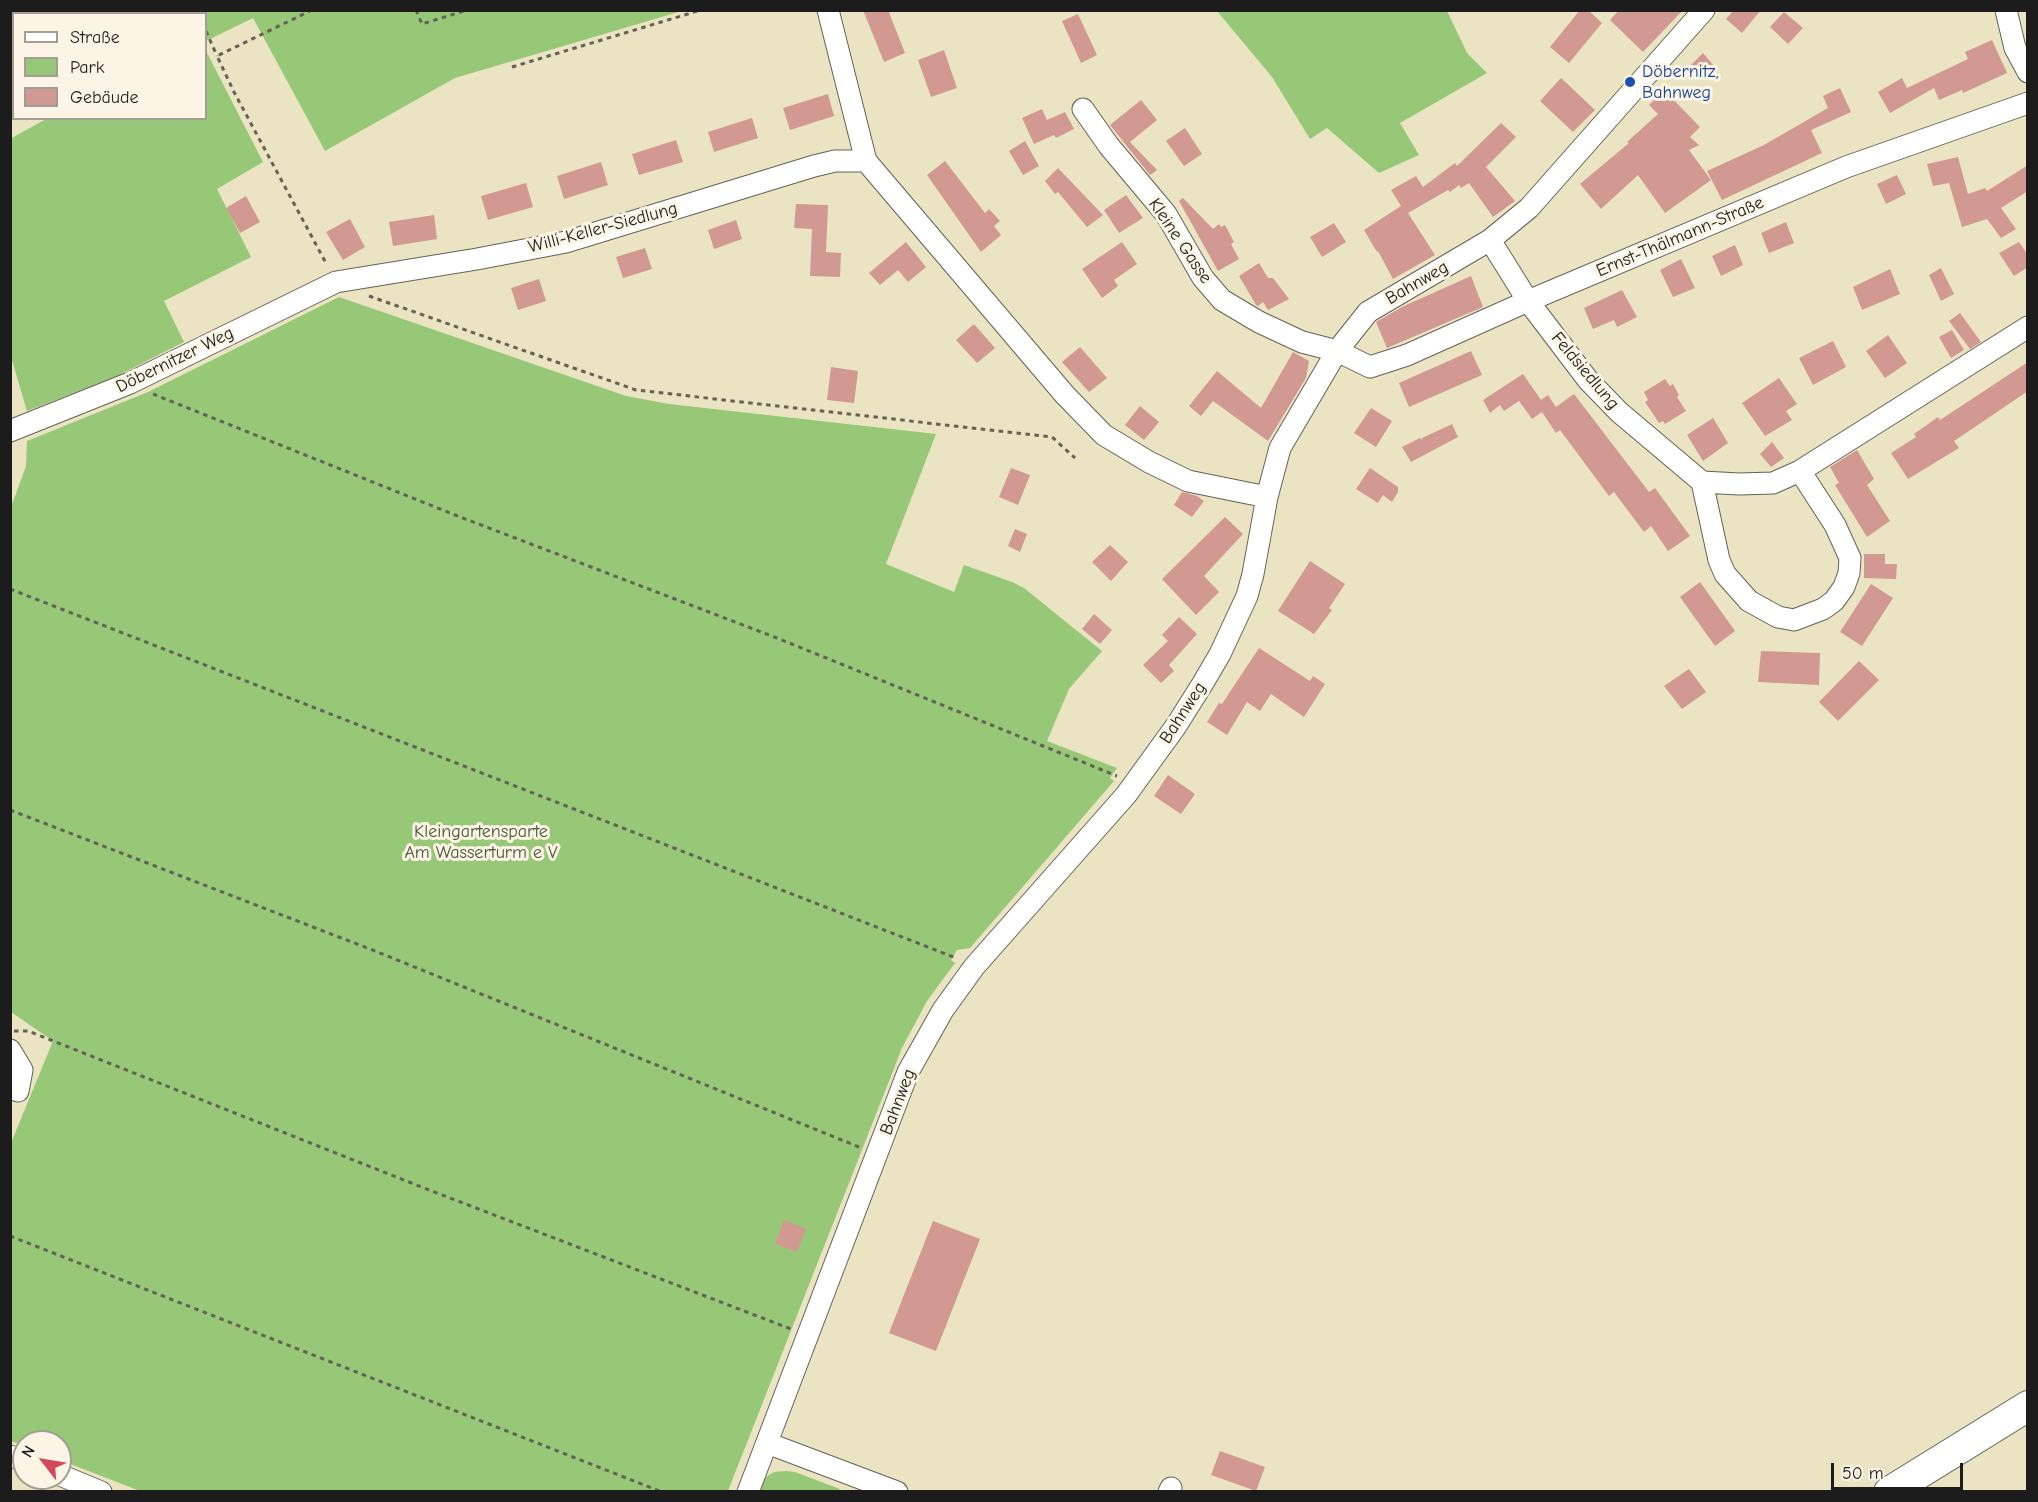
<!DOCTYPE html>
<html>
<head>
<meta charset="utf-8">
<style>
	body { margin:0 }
	#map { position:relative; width:2038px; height:1502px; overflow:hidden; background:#ebe4c3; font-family:"Comic Neue",sans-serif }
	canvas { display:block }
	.frame { position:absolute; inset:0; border:12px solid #1c1c1c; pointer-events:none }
	.legend { position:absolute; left:12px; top:12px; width:195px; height:108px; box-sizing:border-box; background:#fcf5e5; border:2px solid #a29e95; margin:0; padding:8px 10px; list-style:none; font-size:18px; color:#1c1c1c }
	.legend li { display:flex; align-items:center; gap:12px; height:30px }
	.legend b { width:30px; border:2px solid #a29e95 }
	.north { position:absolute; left:12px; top:1430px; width:60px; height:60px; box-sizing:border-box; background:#fcf5e5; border:2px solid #a29e95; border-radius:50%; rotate:301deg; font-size:16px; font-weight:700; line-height:24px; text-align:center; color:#1c1c1c }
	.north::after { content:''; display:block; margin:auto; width:21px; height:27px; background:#d1495b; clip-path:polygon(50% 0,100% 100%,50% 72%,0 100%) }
	.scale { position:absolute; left:1831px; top:1463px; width:132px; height:27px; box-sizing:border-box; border:3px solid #1c1c1c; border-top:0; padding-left:8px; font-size:18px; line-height:21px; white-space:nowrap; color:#1c1c1c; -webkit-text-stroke:4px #fcf5e5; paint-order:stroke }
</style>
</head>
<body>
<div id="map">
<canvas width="2038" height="1502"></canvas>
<div class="frame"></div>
<ul class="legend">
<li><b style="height:8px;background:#fff"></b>Straße</li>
<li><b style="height:16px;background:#97c877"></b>Park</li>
<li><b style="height:16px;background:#d19991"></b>Gebäude</li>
</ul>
<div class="north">N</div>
<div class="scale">50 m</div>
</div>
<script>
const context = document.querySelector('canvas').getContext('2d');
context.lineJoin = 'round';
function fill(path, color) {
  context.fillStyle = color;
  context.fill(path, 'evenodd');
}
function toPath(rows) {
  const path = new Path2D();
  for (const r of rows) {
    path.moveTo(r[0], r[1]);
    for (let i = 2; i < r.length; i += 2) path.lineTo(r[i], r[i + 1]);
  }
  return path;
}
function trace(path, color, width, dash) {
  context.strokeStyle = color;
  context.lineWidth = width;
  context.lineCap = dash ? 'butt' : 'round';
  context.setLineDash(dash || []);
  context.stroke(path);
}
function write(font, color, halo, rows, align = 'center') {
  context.font = font + ' "Comic Neue",sans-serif';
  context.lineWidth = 6;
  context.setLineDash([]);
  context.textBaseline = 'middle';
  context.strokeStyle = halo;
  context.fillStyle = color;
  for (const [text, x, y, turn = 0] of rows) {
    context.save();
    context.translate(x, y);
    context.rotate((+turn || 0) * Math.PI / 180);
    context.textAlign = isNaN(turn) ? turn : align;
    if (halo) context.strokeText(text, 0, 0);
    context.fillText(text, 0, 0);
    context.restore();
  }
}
fill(toPath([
	[11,10,682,10,682,11,455,78,325,151,253,18,206,41,206,14,14,14,13,38,11,33],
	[1217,11,1447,11,1467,53,1487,73,1400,123,1419,155,1379,173,1327,128,1310,139,1272,77],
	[206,51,263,162,217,189,251,257,164,301,184,342,115,377,27,411,11,357,10,139,46,119,206,118],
	[339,297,626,396,669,404,936,434,886,564,954,592,964,565,1012,582,1024,588,1102,651,1069,689,1047,741,1117,768,1110,778,1114,781,970,948,957,950,951,960,955,963,927,1001,902,1048,728,1491,140,1491,60,1460,60,1442,24,1442,24,1446,11,1441,11,1143,53,1041,11,1012,10,510,26,466,27,441,148,392],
	[786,1471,795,1472,840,1489,838,1492,757,1492,766,1477,774,1472]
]), '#97c877');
fill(toPath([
	[863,10,888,10,905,53,884,62],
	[1580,10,1588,10,1602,23,1569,63,1550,47],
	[1619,10,1683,10,1643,52,1610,20],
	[1734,10,1761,10,1742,33,1726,19],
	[1784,12,1803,28,1788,44,1770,27],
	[1078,14,1097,55,1081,63,1062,21],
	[1992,40,2007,73,1963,93,1962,90,1939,100,1934,88,1890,113,1878,92,1902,78,1907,88,1968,59,1965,52],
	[944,50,957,88,931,97,918,60],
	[1703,53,1714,66,1701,76,1691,65],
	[1561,78,1595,110,1573,132,1540,101],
	[1840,88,1851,112,1811,130,1822,153,1722,200,1707,171,1764,145,1828,108,1823,96],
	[1664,90,1700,127,1690,137,1699,145,1689,150,1711,180,1665,213,1638,175,1601,209,1580,184,1629,143,1627,142,1658,114,1649,105],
	[828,94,834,116,790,130,783,108],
	[1141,100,1157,120,1130,142,1157,170,1150,175,1110,125],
	[1042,109,1047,120,1065,112,1074,129,1056,138,1054,135,1034,144,1022,118],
	[752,118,758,138,714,152,708,132],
	[1501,123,1516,137,1486,167,1515,201,1493,217,1469,183,1461,188,1459,185,1450,192,1448,190,1408,213,1435,255,1393,279,1378,251,1377,252,1364,230,1401,206,1391,190,1416,176,1423,187,1455,163,1457,166],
	[1185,128,1202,154,1184,166,1166,141],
	[676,140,683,162,639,175,632,154],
	[1025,141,1039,166,1023,175,1009,151],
	[1958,157,1968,194,1985,188,1987,191,2028,165,2028,191,2001,208,2016,229,2001,238,1987,219,1962,227,1949,183,1933,186,1927,164],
	[945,161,985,213,989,209,1000,221,994,226,1001,235,981,252,927,175],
	[601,162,608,185,564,199,557,176],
	[1058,168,1103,215,1087,227,1058,192,1055,194,1045,181],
	[1897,175,1906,194,1886,204,1877,184],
	[526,183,533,207,488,220,481,196],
	[1126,195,1143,218,1119,233,1104,210],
	[246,196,260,222,240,233,226,208],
	[1183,198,1213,229,1219,224,1221,227,1225,225,1234,242,1231,244,1239,259,1218,271,1179,201],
	[796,204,828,205,826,252,841,253,840,277,810,276,812,229,794,228],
	[434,215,437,239,393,246,389,222],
	[350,219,365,247,343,260,326,232],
	[736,220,742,239,714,249,708,230],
	[1786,222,1794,243,1769,253,1761,233],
	[1334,223,1346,242,1322,257,1310,237],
	[906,242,926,267,908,282,898,270,880,285,869,273],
	[1122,242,1137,264,1114,280,1118,286,1102,298,1082,269],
	[2019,242,2028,255,2028,267,2014,276,1999,253],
	[1735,245,1743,265,1721,276,1712,256],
	[645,248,652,269,623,278,616,257],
	[1681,259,1695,288,1673,297,1660,270],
	[1259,263,1268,278,1273,278,1289,299,1268,310,1263,302,1258,306,1256,305,1239,276],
	[1941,268,1954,294,1941,301,1929,275],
	[1890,269,1900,294,1862,310,1853,287],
	[1471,276,1483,307,1387,348,1376,322,1404,306],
	[539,279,546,301,518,310,511,288],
	[1622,290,1637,317,1617,327,1614,320,1593,329,1584,308],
	[1960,313,1981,342,1970,349,1949,321],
	[974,324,995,348,977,363,956,340],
	[1952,330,1964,350,1951,358,1939,337],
	[1888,335,1907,363,1885,378,1866,351],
	[1833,341,1846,367,1813,385,1799,358],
	[1080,347,1107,378,1089,392,1062,362],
	[1471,351,1482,375,1409,407,1399,383],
	[1293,352,1309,361,1306,378,1268,441,1213,401,1201,416,1189,406,1217,371,1261,408],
	[2028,362,2028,391,1954,441,1959,448,1908,479,1891,453,1916,437,1914,434,1938,417,1940,420],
	[831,367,858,371,854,403,827,400],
	[1523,374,1541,400,1548,395,1556,407,1574,394,1649,492,1655,488,1690,536,1668,551,1651,526,1644,532,1614,492,1609,496,1560,430,1556,433,1542,412,1532,419,1519,401,1504,411,1500,405,1490,413,1483,400],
	[1779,378,1797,404,1786,411,1792,420,1765,436,1742,403],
	[1665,379,1670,386,1673,384,1679,395,1677,397,1686,411,1665,424,1663,421,1659,423,1645,402,1648,400,1644,392],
	[1140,406,1159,422,1144,440,1125,425],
	[1371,408,1392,421,1376,447,1354,433],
	[1713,418,1728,443,1703,461,1687,435],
	[1452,424,1458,437,1411,462,1402,447,1420,438,1423,440,1422,438],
	[1772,442,1784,458,1771,467,1760,454],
	[1857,450,1874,479,1867,485,1890,521,1867,537,1835,485,1839,483,1830,467],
	[1011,468,1030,475,1018,505,999,497],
	[1370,468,1398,487,1398,492,1392,502,1383,495,1378,503,1356,489],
	[1182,492,1197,496,1204,501,1192,517,1174,505],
	[1225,517,1243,534,1204,576,1219,592,1196,615,1162,579],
	[1015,529,1027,534,1020,552,1008,546],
	[1110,545,1128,562,1111,581,1092,562],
	[1864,554,1885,554,1885,564,1897,564,1896,579,1864,578],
	[1310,561,1345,584,1329,608,1332,610,1314,634,1278,611],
	[1700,582,1735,631,1715,646,1680,597],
	[1871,584,1893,598,1862,646,1840,632],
	[1094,614,1112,630,1100,644,1082,629],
	[1179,617,1197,634,1169,665,1174,671,1161,683,1143,665,1168,641,1162,635],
	[1259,648,1310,681,1313,676,1325,684,1304,717,1271,694,1260,711,1247,702,1227,735,1207,722,1219,703,1222,704],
	[1761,651,1820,653,1819,685,1758,682],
	[1859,661,1879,680,1838,721,1819,702],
	[1689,669,1706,692,1682,709,1664,686],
	[1168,775,1195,794,1181,814,1154,796],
	[784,1220,806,1229,797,1252,775,1244],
	[933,1221,980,1239,936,1351,889,1333],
	[1220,1451,1265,1467,1256,1491,1211,1475]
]), '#d19991');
const minor = toPath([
	[828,10,866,161],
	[2006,10,2015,48,2028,72],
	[1083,109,1109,146,1166,214,1203,278,1222,300,1259,322,1302,342,1337,351,1370,367,1407,355,1528,301,1846,167,2028,103],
	[1490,240,1528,301,1588,380,1619,412,1702,482,1739,484,1773,483,1800,471,2028,327],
	[10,431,130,383,336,282,477,259,566,242,814,166,835,161,866,161,1065,395,1104,435,1149,462,1188,481,1267,497],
	[1702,482,1719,560,1725,574,1749,601,1778,617,1794,620,1823,609,1834,601,1844,587,1849,573,1850,558,1835,525,1800,471],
	[10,1050,22,1070,18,1091],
	[767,1443,897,1492],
	[10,1456,24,1461],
	[60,1475,101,1492],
	[748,1492,908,1072,943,1010,974,967,1126,795,1176,726,1203,683,1220,654,1247,596,1253,574,1267,497,1280,448,1337,351,1368,312,1490,240,1529,208,1704,10],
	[1169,1492,1171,1488]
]);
const secondary = toPath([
	[1889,1492,2028,1406]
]);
trace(minor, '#646256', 23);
trace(secondary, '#646256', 32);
trace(toPath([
	[196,10,198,14],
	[312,10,217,56,234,92,327,265],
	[416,10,422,24,467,10],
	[206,31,217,56],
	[512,67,701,10],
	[369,296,636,390,1052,437,1075,458],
	[153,394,455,515,777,638,1117,776],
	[10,589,956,958],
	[10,810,375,951,859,1147],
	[14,1031,28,1031,424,1188,791,1329],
	[10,1236,662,1492]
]), '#646256', 3, [4.5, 4.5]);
trace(minor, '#fff', 21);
trace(secondary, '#fff', 30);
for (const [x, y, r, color] of [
	[1630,82,6,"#1a4fb4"]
]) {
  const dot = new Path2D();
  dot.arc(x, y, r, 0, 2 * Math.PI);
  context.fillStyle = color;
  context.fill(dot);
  trace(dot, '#fcf5e5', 2);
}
write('18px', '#164399', '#fcf5e5', [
	["Döbernitz,",1642,72],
	["Bahnweg",1642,93]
], 'left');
write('18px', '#1c1c1c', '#fcf5e5', [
	["Willi-Keller-Siedlung",603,228,-15],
	["Ernst-Thälmann-Straße",1680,237,-23],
	["Kleine Gasse",1180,241,56],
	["Bahnweg",1417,283,-30],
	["Döbernitzer Weg",175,360,-26],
	["Feldsiedlung",1585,371,50],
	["Bahnweg",1183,713,-57],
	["Bahnweg",898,1102,-69]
]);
write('18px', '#47583c', '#fcf5e5', [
	["Kleingartensparte",481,832],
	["Am Wasserturm e V",481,853]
]);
</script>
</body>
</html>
